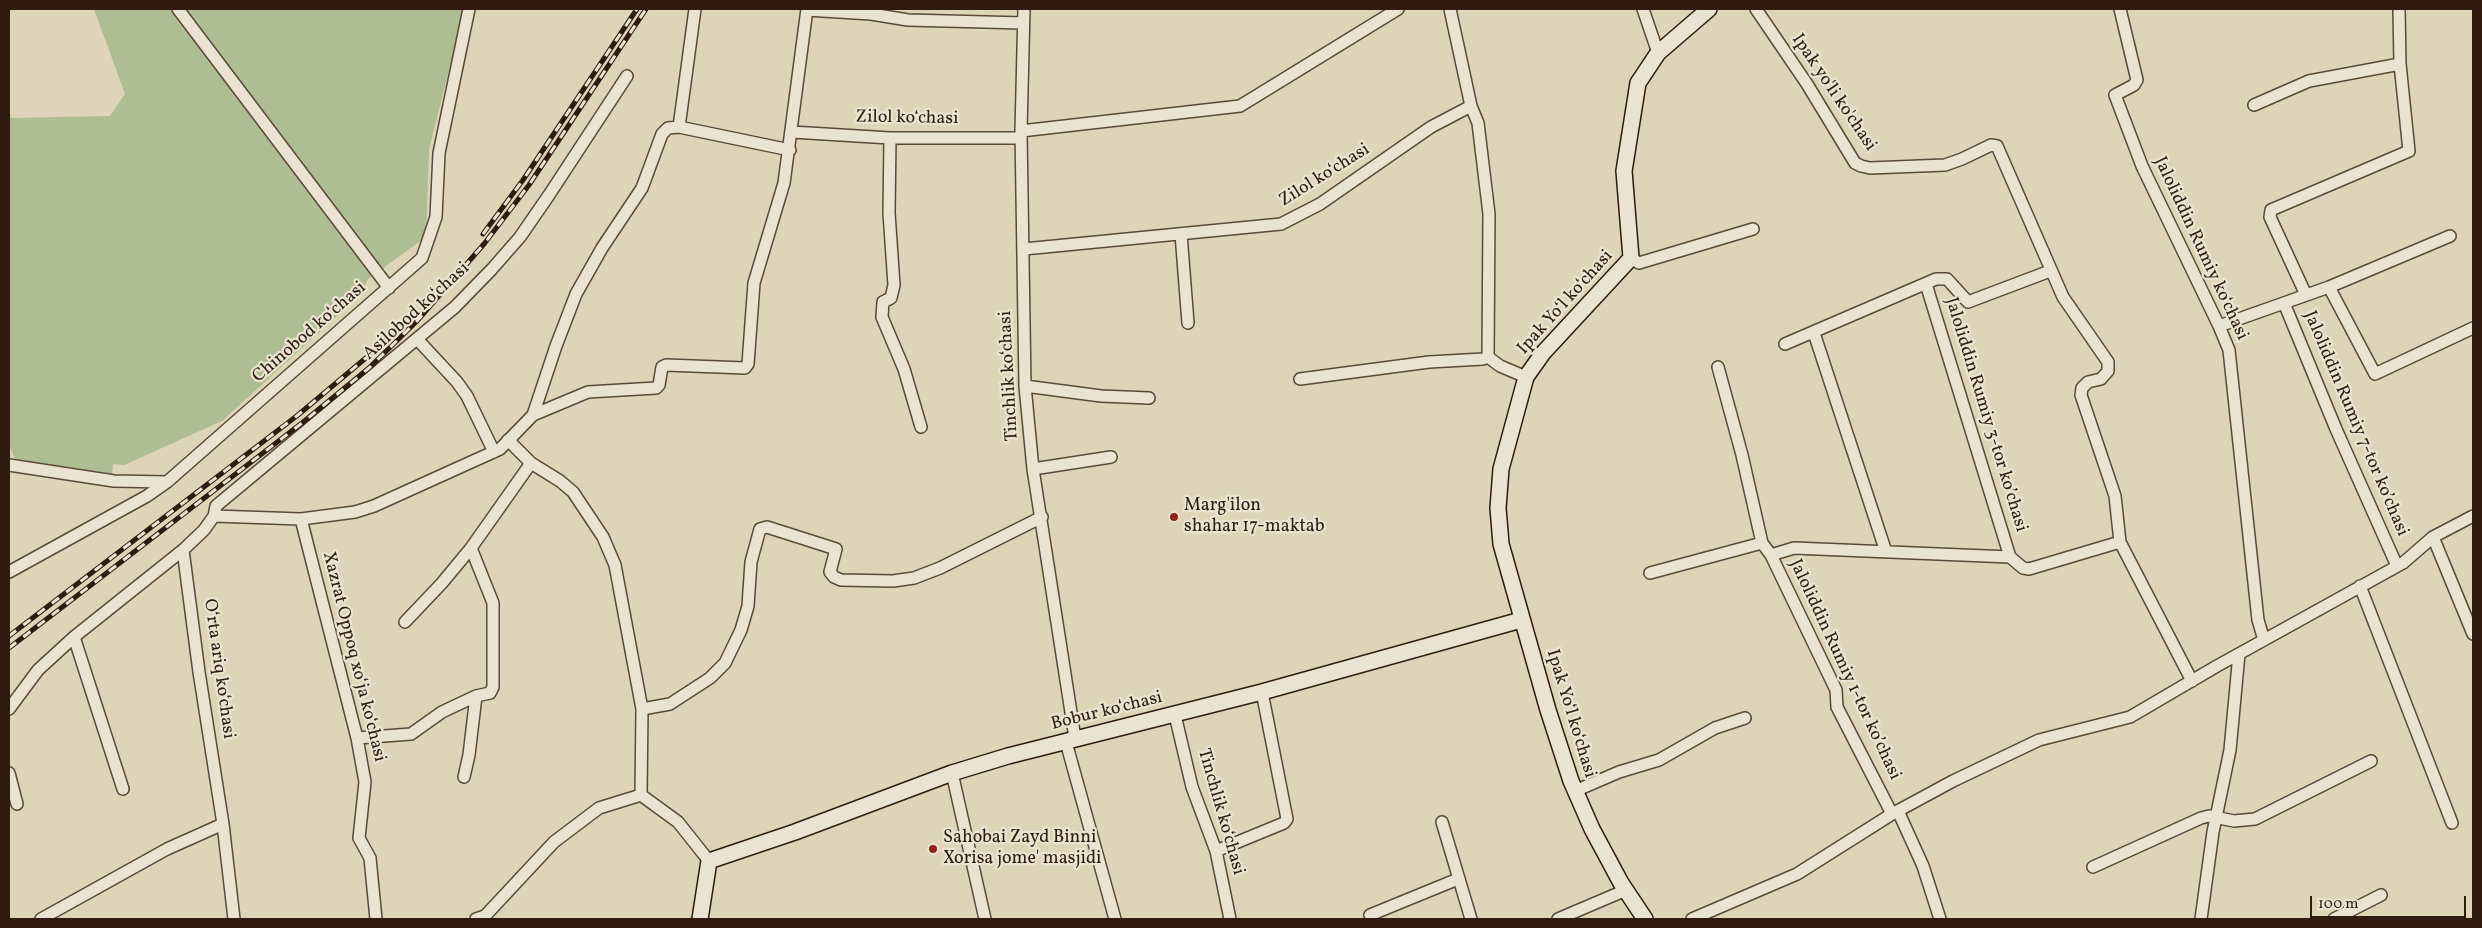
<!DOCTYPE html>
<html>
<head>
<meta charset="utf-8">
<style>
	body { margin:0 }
	#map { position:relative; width:2482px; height:928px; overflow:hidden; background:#ded4b8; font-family:Vollkorn,serif }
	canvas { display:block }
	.frame { position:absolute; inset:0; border:10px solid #2f1b0f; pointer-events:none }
	.scale { position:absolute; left:2310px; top:896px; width:156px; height:22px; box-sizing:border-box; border:2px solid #2f1b0f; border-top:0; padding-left:6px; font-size:15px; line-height:18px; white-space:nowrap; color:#2f1b0f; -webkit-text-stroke:4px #eae3d1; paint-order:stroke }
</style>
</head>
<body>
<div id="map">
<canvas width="2482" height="928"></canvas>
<div class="frame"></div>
<div class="scale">100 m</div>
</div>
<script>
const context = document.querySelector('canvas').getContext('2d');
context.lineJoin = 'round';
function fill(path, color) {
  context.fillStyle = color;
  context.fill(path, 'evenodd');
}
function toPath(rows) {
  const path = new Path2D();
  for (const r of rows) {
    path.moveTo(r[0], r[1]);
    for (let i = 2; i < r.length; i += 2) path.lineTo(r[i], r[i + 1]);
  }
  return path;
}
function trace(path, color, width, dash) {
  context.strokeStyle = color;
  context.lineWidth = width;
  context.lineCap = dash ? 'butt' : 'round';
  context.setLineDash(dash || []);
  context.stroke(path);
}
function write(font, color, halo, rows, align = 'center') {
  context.font = font + ' Vollkorn,serif';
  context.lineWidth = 4.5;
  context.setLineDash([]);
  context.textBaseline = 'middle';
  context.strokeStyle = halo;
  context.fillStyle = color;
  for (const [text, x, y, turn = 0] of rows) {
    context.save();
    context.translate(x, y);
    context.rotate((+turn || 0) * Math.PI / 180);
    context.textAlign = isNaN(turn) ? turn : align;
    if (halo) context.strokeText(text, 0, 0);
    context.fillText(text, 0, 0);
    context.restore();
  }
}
fill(toPath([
	[94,9,464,9,429,150,426,237,368,279,359,296,222,421,124,465,113,464,112,474,15,459,9,445,9,118,110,116,125,94]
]), '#aebd92');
const street = toPath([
	[178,9,389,288],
	[1024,9,1021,131,1025,386,1033,469,1075,738],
	[1643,9,1658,53],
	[1756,9,1807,84,1855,163,1861,166,1870,168,1945,165,1962,159,1991,145,1997,146,2063,297,2108,362,2108,371,2101,379,2088,382,2082,388,2081,395,2115,496,2120,542,2192,681],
	[2120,9,2137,80,2134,85,2115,95,2142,166,2219,326,2229,350,2258,620,2264,640],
	[807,10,871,14,908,20,1023,23],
	[2254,105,2309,81,2400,64],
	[1471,106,1478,123,1489,214,1488,357,1500,366,1526,377],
	[679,127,695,9],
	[1021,131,1240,106,1398,9],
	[792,132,890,138,1021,138],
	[890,138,889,213,894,285,891,298,883,302,882,317,904,369,921,427],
	[1181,234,1188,323],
	[1024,249,1281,224,1320,204,1431,127,1471,106,1450,9],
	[1631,258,1639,263,1753,229],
	[1926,284,2010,557],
	[2329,287,2375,374,2473,328],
	[2306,295,2270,217,2271,210,2409,151,2400,64,2399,9],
	[2284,303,2336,429,2397,566],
	[2219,326,2329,287,2450,236],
	[1814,333,1886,552],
	[417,339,457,382,467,396,494,452],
	[1785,344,1936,279,1947,279,1968,302,2050,271],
	[1718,367,1742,455,1762,543,1771,555,1836,690,1837,707,1892,814],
	[1300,379,1429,362,1483,359,1488,357],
	[1025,386,1101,396,1149,398],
	[533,415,556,346,576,294,602,248,642,188,662,134,668,128,679,127,790,150],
	[508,440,531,463,560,481,573,492,603,537,615,565,642,709,641,795,678,822,709,861],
	[9,465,114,481,167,482],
	[1033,469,1111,457],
	[214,516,216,506,455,307,492,269,520,237,549,195,627,76],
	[301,519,357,738,365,782,359,838,370,858,376,919],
	[2433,537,2473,634],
	[1771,555,1794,548,2010,557,2023,568,2029,569,2120,542],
	[9,572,147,496,167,482,422,258,436,217,439,153,469,9],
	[1650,573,1762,543],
	[2360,586,2452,823],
	[405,622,442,583,471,548,531,463],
	[74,637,123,789],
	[9,709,38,670,74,637,183,550,204,530,214,516,301,519,355,512,374,506,500,449,533,415,588,392,656,388,659,385,662,367,666,365,745,368,748,364,754,283,784,183,807,9],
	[642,709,670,704,710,678,725,663,741,630,748,606,751,562,760,529,767,527,836,549,830,572,834,577,841,580,893,581,914,578,940,568,1042,517],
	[1175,715,1192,787,1216,851,1230,919],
	[357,738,411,734,442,712,476,696,490,693,493,687,493,603,471,548],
	[1066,742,1115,919],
	[9,773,17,804],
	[952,773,985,919],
	[464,777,469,755,476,696],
	[1575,791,1619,772,1659,760,1715,728,1745,718],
	[1898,811,1923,866,1940,919],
	[1442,822,1471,919],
	[223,824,234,919],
	[1216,851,1284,823,1287,819,1262,692],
	[2093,867,2201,818,2209,816,2234,821,2255,819,2371,761],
	[1370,915,1458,879],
	[41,919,167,849,223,824,199,672,183,550],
	[476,919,485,916,554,842,599,808,641,795],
	[1558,919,1626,890],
	[1692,919,1797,874,1892,814,1953,781,2039,740,2130,717,2217,666,2403,563,2433,537,2473,516],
	[2201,919,2213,832,2230,750,2239,654],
	[2334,919,2381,895]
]);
const secondary = toPath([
	[700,919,709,861,795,832,952,773,1008,756,1262,692,1521,620],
	[1645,919,1621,883,1592,829,1571,781,1548,710,1501,544,1498,508,1501,469,1526,377,1543,353,1631,258,1624,171,1638,83,1658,53,1709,9]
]);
trace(street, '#5b4939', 14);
trace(secondary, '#2f1b0f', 18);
trace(street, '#eae3d1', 11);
trace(secondary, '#eae3d1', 15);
const rail = toPath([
	[483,234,523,180,637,9],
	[9,636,298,415,386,341],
	[9,648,302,423,369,368,417,321,484,244,529,185,646,9]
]);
trace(rail, '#2f1b0f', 5);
trace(rail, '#eae3d1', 3, [9]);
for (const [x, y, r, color] of [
	[1174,517,5,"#8f2418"],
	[933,849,5,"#8f2418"]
]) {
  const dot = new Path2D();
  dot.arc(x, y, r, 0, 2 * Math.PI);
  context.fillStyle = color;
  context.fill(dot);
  trace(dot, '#eae3d1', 2);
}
write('18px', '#2f1b0f', '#eae3d1', [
	["Ipak yo'li ko'chasi",1833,93,56],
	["Zilol ko‘chasi",907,119,1],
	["Zilol ko‘chasi",1325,176,-32],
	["Jaloliddin Rumiy koʻchasi",2200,249,65],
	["Ipak Yoʻl koʻchasi",1566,303,-48],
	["Asilobod koʻchasi",417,312,-42],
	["Chinobod koʻchasi",310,333,-41],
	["Tinchlik koʻchasi",1010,376,-93],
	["Jaloliddin Rumiy 3-tor koʼchasi",1985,415,73],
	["Jaloliddin Rumiy 7-tor koʼchasi",2355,424,67],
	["Xazrat Oppoq xo‘ja ko‘chasi",353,657,76],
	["Oʻrta ariq koʻchasi",218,669,82],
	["Jaloliddin Rumiy 1-tor koʼchasi",1844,670,65],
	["Bobur koʻchasi",1107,712,-14],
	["Ipak Yoʻl koʻchasi",1570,714,73],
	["Tinchlik koʻchasi",1220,812,74]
]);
write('18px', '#2f1b0f', '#eae3d1', [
	["Marg'ilon",1184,507],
	["shahar 17-maktab",1184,528],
	["Sahobai Zayd Binni",943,839],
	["Xorisa jome' masjidi",943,860]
], 'left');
</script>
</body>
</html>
